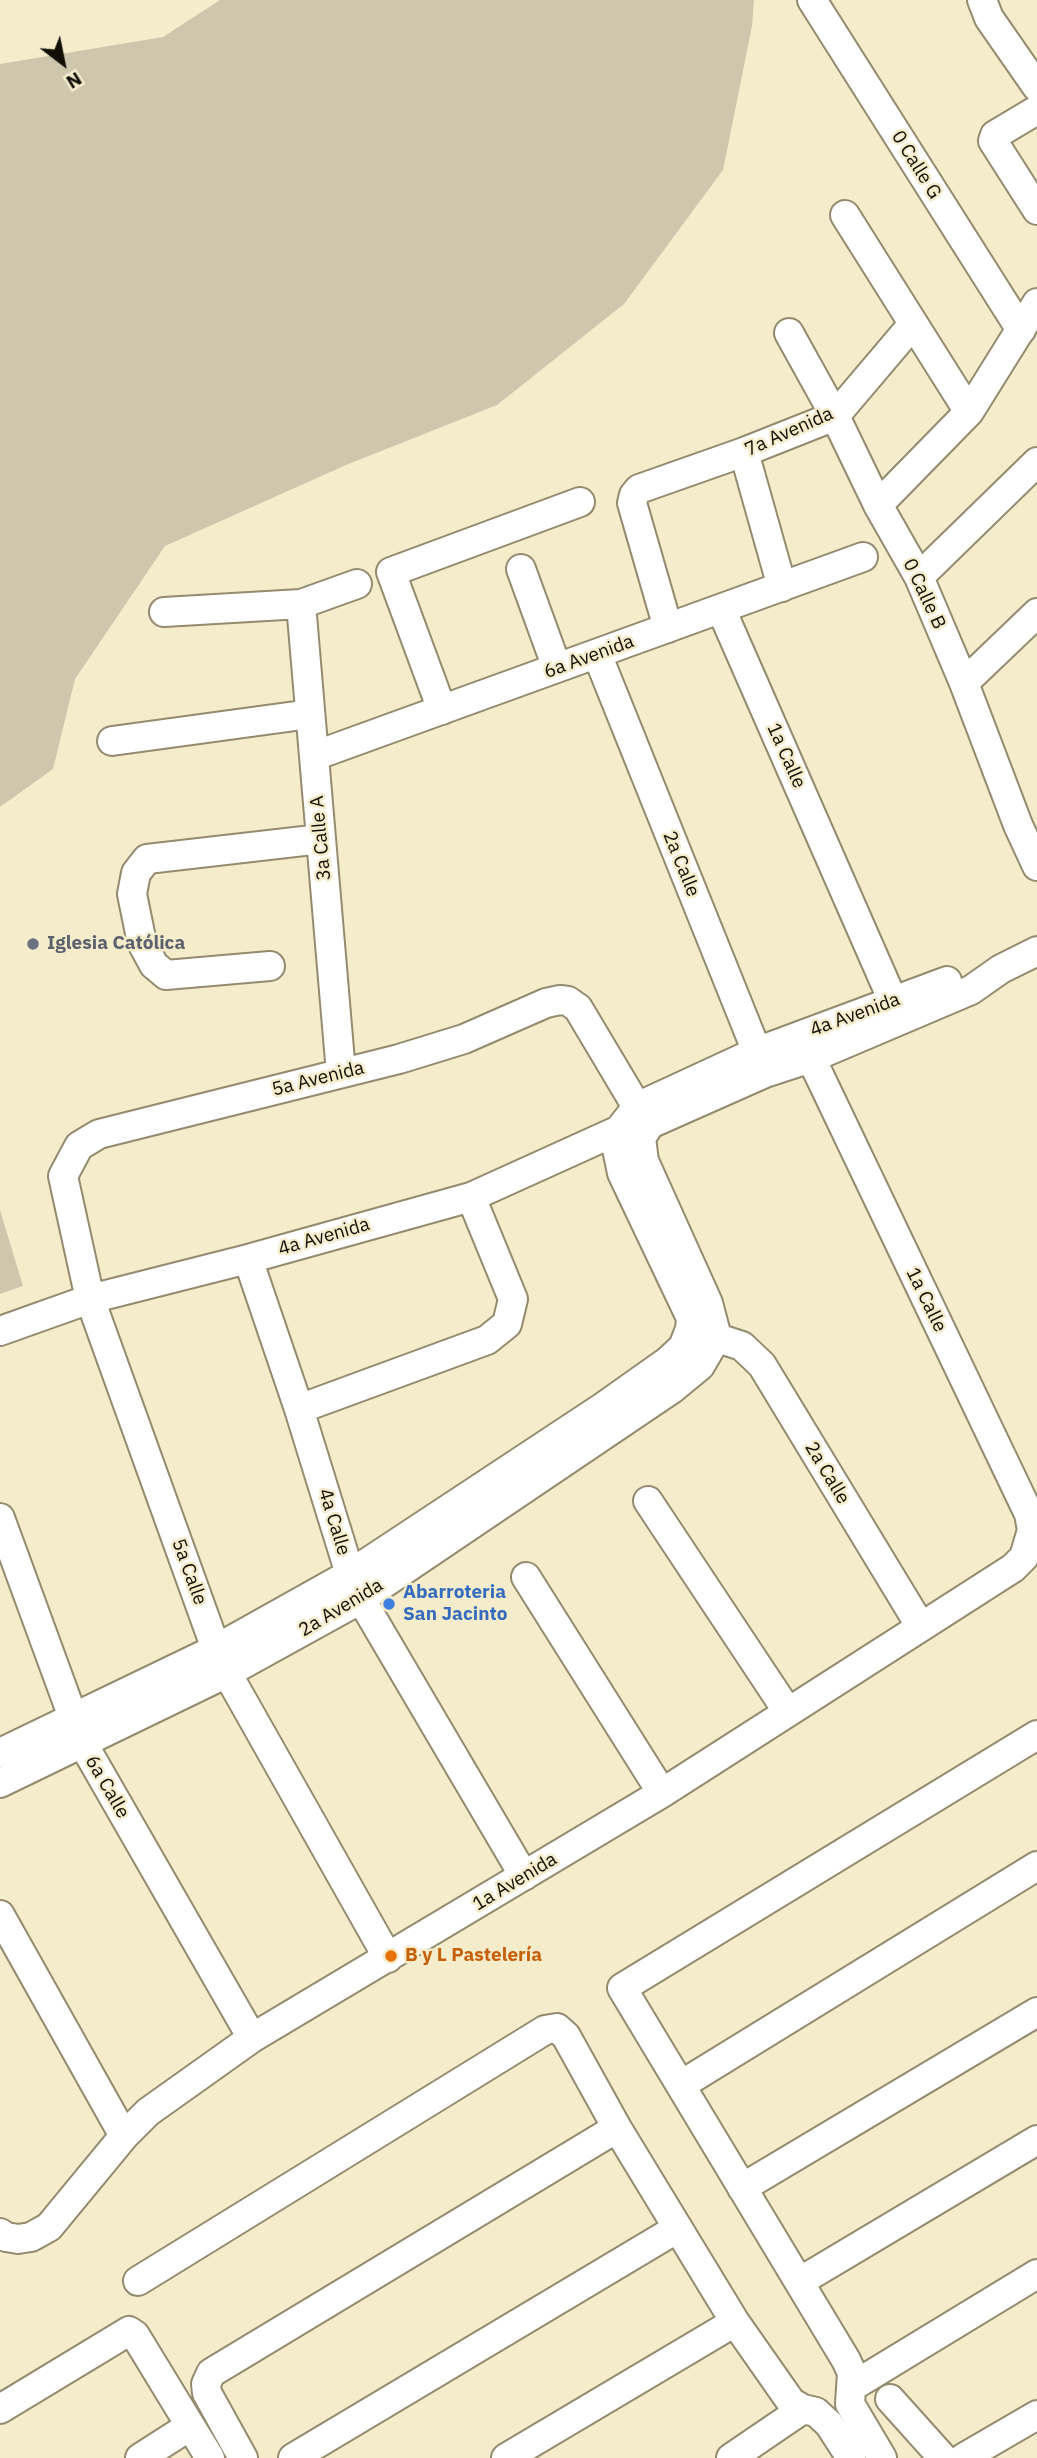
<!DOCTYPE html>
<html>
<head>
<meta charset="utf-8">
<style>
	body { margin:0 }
	#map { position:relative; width:1037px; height:2458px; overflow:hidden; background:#f5eccc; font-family:"IBM Plex Sans",sans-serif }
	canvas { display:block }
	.north { position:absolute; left:28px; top:28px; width:70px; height:70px; -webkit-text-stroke:5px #f5eccc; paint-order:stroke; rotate:148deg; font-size:19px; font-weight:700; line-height:28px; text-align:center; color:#110e04 }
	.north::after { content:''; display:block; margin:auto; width:24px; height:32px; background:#110e04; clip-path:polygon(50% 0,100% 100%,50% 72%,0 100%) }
</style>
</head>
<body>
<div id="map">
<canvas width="1037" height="2458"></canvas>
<div class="north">N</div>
</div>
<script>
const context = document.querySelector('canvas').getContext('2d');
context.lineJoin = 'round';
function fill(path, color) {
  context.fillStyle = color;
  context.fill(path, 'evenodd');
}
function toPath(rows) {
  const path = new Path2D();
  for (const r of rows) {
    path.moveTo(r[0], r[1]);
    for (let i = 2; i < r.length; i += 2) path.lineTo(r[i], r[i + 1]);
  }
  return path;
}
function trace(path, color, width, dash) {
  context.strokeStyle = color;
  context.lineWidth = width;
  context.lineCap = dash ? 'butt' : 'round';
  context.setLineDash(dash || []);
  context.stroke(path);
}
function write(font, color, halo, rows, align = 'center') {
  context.font = font + ' "IBM Plex Sans",sans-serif';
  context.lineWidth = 5;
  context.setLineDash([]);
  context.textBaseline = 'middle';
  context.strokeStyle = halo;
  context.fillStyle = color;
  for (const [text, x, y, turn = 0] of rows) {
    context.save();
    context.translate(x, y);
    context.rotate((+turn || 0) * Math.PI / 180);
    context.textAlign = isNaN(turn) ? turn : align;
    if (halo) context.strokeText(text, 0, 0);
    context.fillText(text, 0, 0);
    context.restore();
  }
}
fill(toPath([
	[220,0,754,0,752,26,723,170,624,304,497,405,346,465,165,546,75,679,53,769,0,807,0,64,163,37],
	[0,1210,23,1286,0,1294]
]), '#cec7ae');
const minor = toPath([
	[812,0,1021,330],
	[982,0,989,18,1037,87],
	[1037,110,995,135,993,141,1037,210],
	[845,215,969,412],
	[789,333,835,416,878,505,919,577,964,683,1018,825,1037,866],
	[744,452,782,587],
	[878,505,969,412,1037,303],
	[521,569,557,668],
	[919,577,1037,462],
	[301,604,341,1073],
	[721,609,900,1017],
	[164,612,301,604,357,584],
	[668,628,632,503,634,495,639,489,744,452,835,416,913,324],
	[597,654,763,1067],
	[964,683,1037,613],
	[442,710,391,572,580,502],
	[112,741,310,714],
	[314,756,863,557],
	[270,966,166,975,154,965,142,943,132,894,136,873,147,859,321,839],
	[248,1259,299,1409,350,1574,361,1599,524,1876],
	[0,1331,90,1299,248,1259,471,1197,619,1130,632,1134],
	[699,1332,742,1346,762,1365,921,1627],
	[299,1409,487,1340,507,1324,513,1299,471,1197],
	[648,1501,788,1712],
	[0,1518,82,1742,252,2038],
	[526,1577,662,1793],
	[0,1753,216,1649,350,1574,603,1407,668,1361,683,1347,690,1329,691,1318,622,1173,617,1149,619,1130,637,1107,756,1052,947,981],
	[0,1783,227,1673,361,1599,672,1389,700,1366,717,1337,708,1303,644,1161,641,1138,650,1124,765,1073,811,1058,971,990,1001,969,1037,951],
	[0,1915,124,2136],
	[388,1958,227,1673,216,1649,90,1299,63,1176,79,1146,99,1134,399,1059,464,1039,546,1003,560,1000,568,1001,578,1008,637,1107,650,1124],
	[681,2085,1037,1866],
	[742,2188,1037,2012],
	[0,2233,6,2237,18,2239,31,2237,49,2227,124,2136,148,2112,252,2038,662,1793,1013,1568,1024,1557,1032,1530,1029,1514,811,1058],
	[138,2281,545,2030,557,2028,566,2036,617,2128,735,2322,791,2402,803,2409,816,2412,829,2424,851,2458],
	[799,2282,1037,2140],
	[853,2386,1037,2274],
	[890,2399,943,2458],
	[0,2409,129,2331,135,2335,210,2458],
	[140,2458,190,2426],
	[243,2458,207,2393,206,2384,211,2373,617,2128],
	[293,2458,678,2228],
	[506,2458,735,2322],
	[731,2458,803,2409],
	[882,2458,850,2404,852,2373,846,2360,622,1988,1037,1735],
	[963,2458,1037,2415]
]);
trace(minor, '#948b6e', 32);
trace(minor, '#fff', 28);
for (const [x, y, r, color] of [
	[33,944,7,"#6b7280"],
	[389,1604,7,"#3f7fe0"],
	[391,1956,7,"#e8710a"]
]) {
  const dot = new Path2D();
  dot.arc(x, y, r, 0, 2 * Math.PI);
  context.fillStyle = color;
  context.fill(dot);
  trace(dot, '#f5eccc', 2.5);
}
write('19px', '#110e04', '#f5eccc', [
	["0 Calle G",916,165,58],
	["7a Avenida",789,432,-24],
	["0 Calle B",924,594,65],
	["6a Avenida",589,657,-20],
	["1a Calle",786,756,66],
	["3a Calle A",321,838,-95],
	["2a Calle",681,864,68],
	["4a Avenida",855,1015,-20],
	["5a Avenida",318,1079,-14],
	["4a Avenida",324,1237,-16],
	["1a Calle",926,1300,64],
	["2a Calle",827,1473,59],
	["4a Calle",334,1522,73],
	["5a Calle",189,1572,70],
	["2a Avenida",341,1608,-31],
	["6a Calle",107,1787,60],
	["1a Avenida",515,1882,-31]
]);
write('bold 19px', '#5b616d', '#f5eccc', [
	["Iglesia Católica",47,944]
], 'left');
write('bold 19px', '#366cbe', '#f5eccc', [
	["Abarroteria",403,1593],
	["San Jacinto",403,1615]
], 'left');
write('bold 19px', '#c56008', '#f5eccc', [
	["B y L Pastelería",405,1956]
], 'left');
</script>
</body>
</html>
